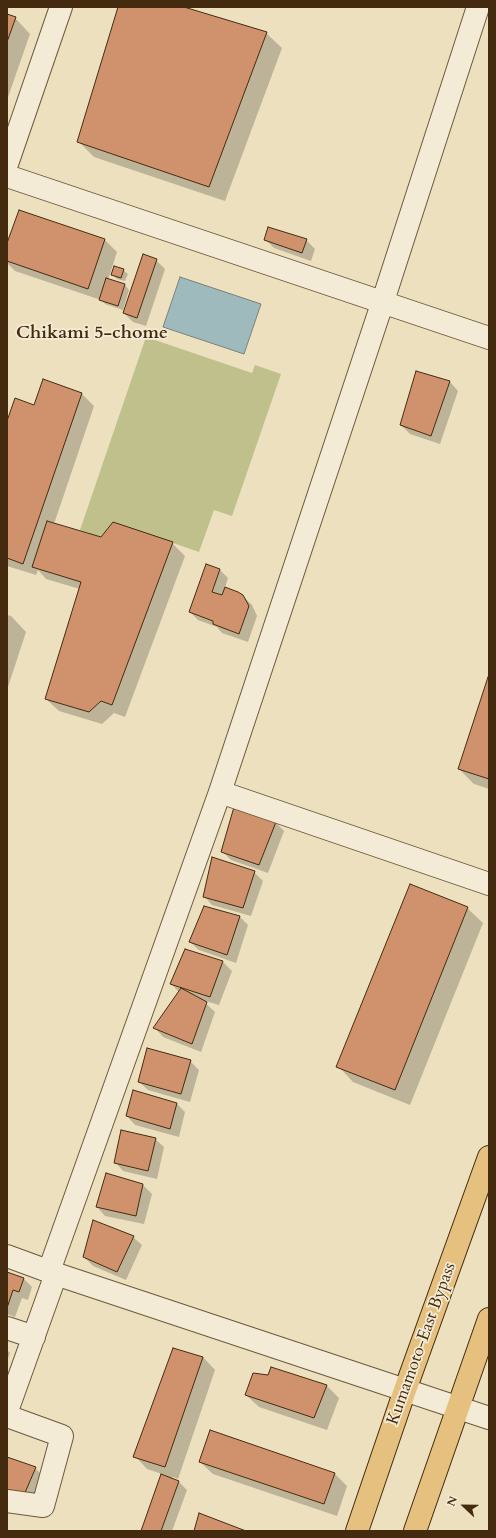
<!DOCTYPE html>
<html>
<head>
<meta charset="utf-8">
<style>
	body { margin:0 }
	#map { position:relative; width:496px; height:1538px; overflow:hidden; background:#ece0be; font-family:Cardo,serif }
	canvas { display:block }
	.frame { position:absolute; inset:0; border:8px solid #442b10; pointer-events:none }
	.north { position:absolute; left:444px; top:1486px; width:40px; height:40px; -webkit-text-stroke:3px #f3ebd5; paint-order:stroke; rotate:292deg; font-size:11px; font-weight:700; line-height:16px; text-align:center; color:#442b10 }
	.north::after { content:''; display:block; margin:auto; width:14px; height:18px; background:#442b10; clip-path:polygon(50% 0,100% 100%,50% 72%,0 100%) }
</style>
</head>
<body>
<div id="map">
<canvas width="496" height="1538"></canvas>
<div class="frame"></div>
<div class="north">N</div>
</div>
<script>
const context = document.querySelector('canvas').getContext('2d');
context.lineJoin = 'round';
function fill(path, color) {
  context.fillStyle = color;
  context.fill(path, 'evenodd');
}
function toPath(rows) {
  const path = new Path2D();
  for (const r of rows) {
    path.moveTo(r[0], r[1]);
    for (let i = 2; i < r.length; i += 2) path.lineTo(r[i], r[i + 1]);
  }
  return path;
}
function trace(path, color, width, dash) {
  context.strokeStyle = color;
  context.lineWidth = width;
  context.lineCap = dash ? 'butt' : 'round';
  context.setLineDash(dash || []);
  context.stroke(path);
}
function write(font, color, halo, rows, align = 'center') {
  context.font = font + ' Cardo,serif';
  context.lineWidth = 3.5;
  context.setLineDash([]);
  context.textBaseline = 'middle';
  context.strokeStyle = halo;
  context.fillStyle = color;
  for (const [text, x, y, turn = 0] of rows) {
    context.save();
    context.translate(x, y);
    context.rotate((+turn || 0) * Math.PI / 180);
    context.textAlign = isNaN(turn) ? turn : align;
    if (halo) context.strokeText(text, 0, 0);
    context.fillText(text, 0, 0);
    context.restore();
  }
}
fill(toPath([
	[146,337,252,373,255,365,281,374,232,516,214,510,199,552,113,522,101,537,80,530]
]), '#bfc08c');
const water = toPath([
	[180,277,261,304,244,354,163,327,180,277]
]);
fill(water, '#9fbabd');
trace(water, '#7b8178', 1);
fill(toPath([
	[119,7,180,7,266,33,282,48,225,201,94,157,78,141],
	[7,15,15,18,30,34,7,100],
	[265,239,306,240,315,249,311,261,274,248],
	[105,240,117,252,108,280,125,285,129,290,123,310,105,304,101,300,15,271,7,263,7,247],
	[156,260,165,269,146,326,133,322,124,313],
	[123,270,128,274,125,281,117,279,113,275],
	[417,373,450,382,458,391,440,444,410,434,401,425],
	[82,394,94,406,54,524,102,539,172,543,185,556,125,717,114,713,102,724,59,711,46,699,80,589,46,579,38,570,36,575,7,566,7,425,35,406],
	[220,570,228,578,225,588,243,596,252,605,257,616,248,642,222,633,217,627,198,620,190,612],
	[7,615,11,616,26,632,7,690],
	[489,677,489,789,474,784,459,769],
	[276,823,284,831,268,873,231,860,222,851],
	[254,872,263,881,251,916,212,905,204,896],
	[467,908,483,923,410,1105,353,1082,338,1066],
	[240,917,248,925,236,963,199,950,190,942],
	[186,950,223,962,232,971,219,1005,202,1000,215,1012,201,1052,163,1037,155,1028,179,992,171,984],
	[190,1061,199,1070,190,1102,148,1090,139,1082],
	[177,1104,185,1112,179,1137,135,1125,127,1116],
	[155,1139,164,1147,157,1179,123,1171,115,1162],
	[107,1174,143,1185,152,1194,144,1224,105,1216,97,1207],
	[133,1237,142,1245,126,1280,93,1266,84,1257],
	[7,1273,23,1278,32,1287,28,1300,22,1298,15,1317,7,1314],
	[7,1350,10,1353,7,1361],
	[203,1357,215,1370,178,1479,173,1477,172,1479,178,1481,187,1490,172,1531,142,1531,162,1474,147,1469,135,1456],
	[326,1385,339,1398,327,1430,259,1407,246,1395],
	[7,1461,35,1468,44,1477,32,1503,7,1494],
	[200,1462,335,1474,347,1486,337,1516,213,1474]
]), '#0003');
const building = toPath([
	[118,7,184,7,267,32,209,187,77,142,118,7],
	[7,14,16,17,7,42,7,14],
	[19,210,105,239,88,289,7,261,7,243,19,210],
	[268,227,307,239,302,253,264,240,268,227],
	[143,254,157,259,137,318,123,313,143,254],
	[114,266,124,269,121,278,111,275,114,266],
	[106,278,125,284,118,306,99,300,106,278],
	[416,371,450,381,431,436,400,425,416,371],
	[43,379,82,393,23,564,7,558,7,421,15,398,34,405,43,379],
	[47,521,101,537,113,522,173,542,112,705,101,701,89,712,45,699,81,582,32,567,47,521],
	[206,564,220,569,212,592,222,595,225,587,238,592,243,595,249,606,239,634,213,624,213,621,189,612,206,564],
	[489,674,489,779,458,769,489,674],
	[234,807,276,822,259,865,221,852,234,807],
	[212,857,255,871,243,908,203,897,212,857],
	[410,884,468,907,395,1090,336,1067,410,884],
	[204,906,240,916,227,955,189,942,204,906],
	[185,949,223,961,210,997,170,984,185,949],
	[181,988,207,1002,192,1044,153,1028,181,988],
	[147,1048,191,1060,181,1094,138,1082,147,1048],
	[133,1090,177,1103,170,1129,126,1116,133,1090],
	[121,1130,156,1138,148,1171,114,1163,121,1130],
	[106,1173,143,1184,136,1216,96,1207,106,1173],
	[93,1220,134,1236,117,1272,83,1257,93,1220],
	[7,1272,24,1278,19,1292,13,1290,7,1308,7,1272],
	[173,1348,203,1357,165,1467,133,1457,173,1348],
	[271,1367,327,1385,314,1418,245,1395,253,1373,268,1375,271,1367],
	[210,1430,335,1473,324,1504,199,1462,210,1430],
	[7,1457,36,1467,24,1495,7,1489,7,1457],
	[161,1474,179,1481,161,1531,141,1531,161,1474],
	[199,1513,246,1531,194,1531,199,1513]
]);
fill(building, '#d0926c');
trace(building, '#442b10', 1);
const minor = toPath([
	[7,164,61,7],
	[7,176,489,338],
	[220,792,489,884],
	[7,1256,56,1274,489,1418],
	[49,1271,220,792,383,301,478,7],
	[7,1328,34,1337],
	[7,1411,56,1274],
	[7,1416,62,1436,43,1506,7,1501]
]);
const highway = toPath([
	[357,1531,405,1390,489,1157],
	[415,1531,489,1319]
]);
trace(minor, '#6e583c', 24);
trace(highway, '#442b10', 24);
trace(minor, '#f3ebd5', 22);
trace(highway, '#e6c07f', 22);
write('17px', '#442b10', '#f3ebd5', [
	["Kumamoto-East Bypass",422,1344,-70]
]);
write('bold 18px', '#442b10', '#f3ebd5', [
	["Chikami 5-chome",92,334]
]);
</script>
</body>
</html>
